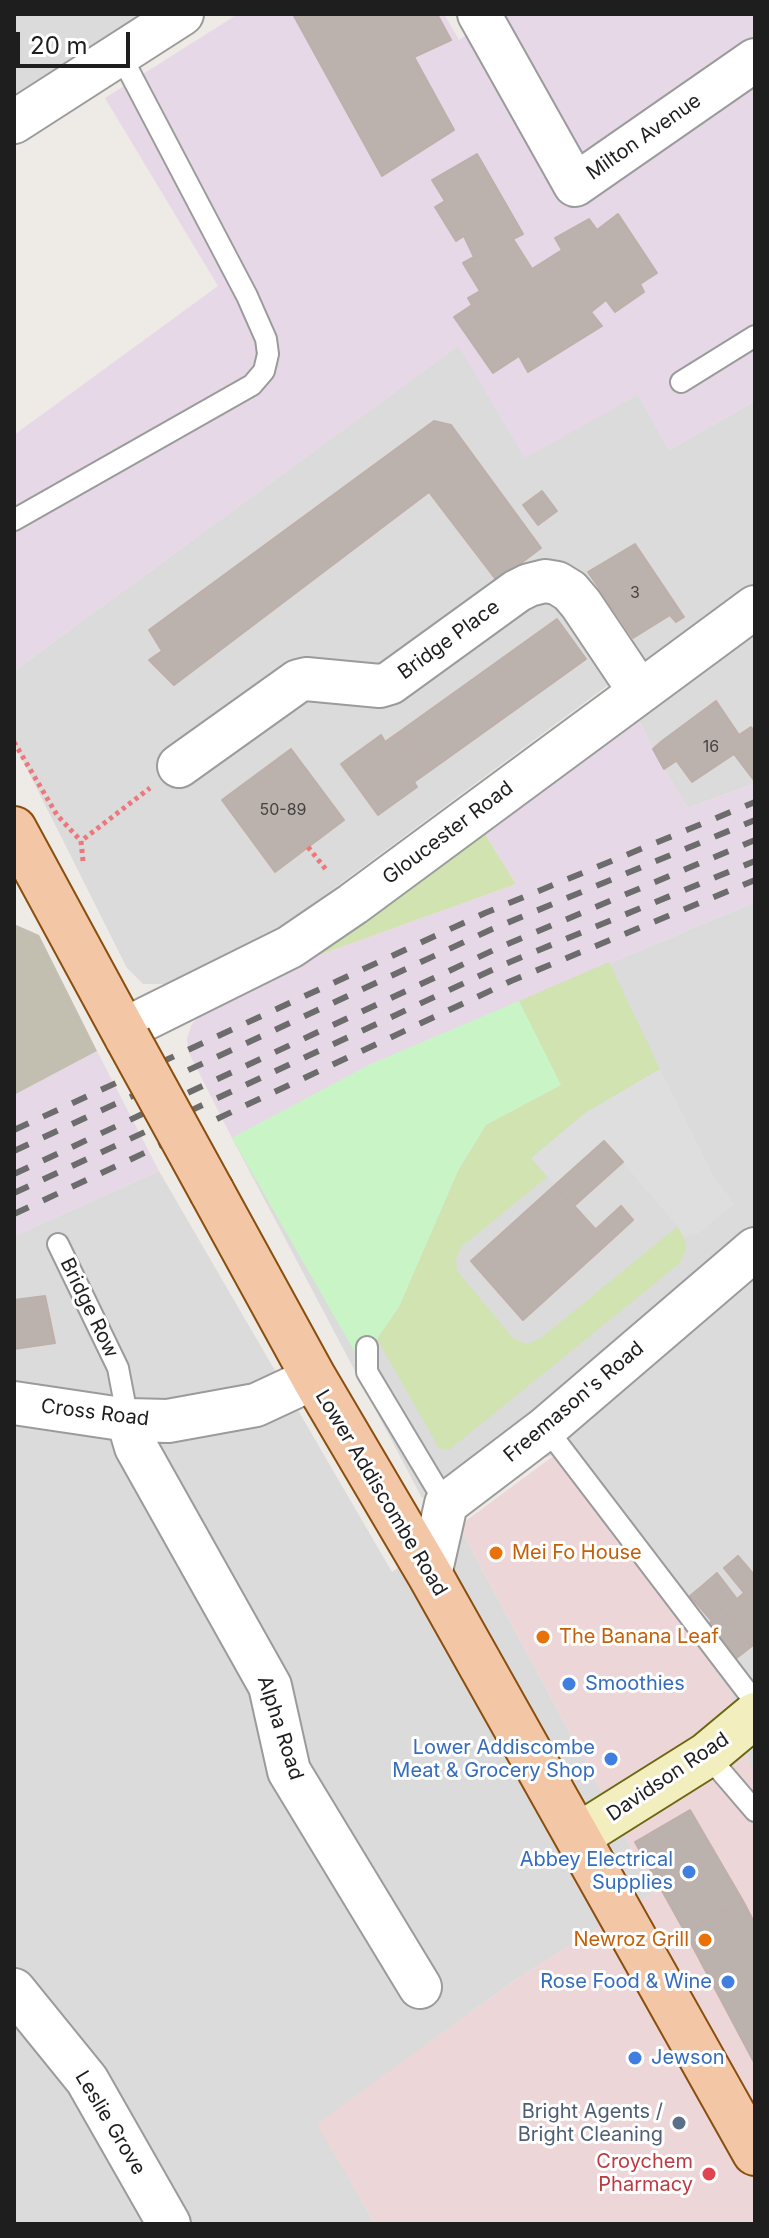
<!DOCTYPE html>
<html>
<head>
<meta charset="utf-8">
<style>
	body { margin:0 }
	#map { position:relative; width:769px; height:2238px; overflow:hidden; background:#eeeae5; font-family:Inter,sans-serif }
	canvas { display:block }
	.frame { position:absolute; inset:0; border:16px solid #1e1e1e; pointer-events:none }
	.scale { position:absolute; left:16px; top:32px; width:114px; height:36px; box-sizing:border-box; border:4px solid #1e1e1e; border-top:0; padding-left:10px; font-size:24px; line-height:28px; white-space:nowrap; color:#1e1e1e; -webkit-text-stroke:6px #fff; paint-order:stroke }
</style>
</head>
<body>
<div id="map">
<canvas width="769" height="2238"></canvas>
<div class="frame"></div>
<div class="scale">20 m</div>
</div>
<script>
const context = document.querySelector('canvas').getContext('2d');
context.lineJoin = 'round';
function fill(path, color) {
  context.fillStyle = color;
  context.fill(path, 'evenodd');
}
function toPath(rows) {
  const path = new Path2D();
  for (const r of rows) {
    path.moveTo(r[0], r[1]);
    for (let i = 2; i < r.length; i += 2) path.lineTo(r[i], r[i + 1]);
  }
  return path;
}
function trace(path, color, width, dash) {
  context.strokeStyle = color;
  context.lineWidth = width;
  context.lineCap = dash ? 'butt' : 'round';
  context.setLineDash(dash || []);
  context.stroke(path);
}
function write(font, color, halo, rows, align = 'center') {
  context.font = font + ' Inter,sans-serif';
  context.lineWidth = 6;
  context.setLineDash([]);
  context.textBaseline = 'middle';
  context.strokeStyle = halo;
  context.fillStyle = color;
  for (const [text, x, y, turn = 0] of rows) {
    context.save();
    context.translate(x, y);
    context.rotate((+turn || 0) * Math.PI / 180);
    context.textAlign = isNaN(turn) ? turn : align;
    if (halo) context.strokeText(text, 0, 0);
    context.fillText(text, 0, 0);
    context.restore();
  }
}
fill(toPath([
	[14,14,140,14,14,95],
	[459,345,525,457,638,394,669,450,755,401,755,783,688,808,664,769,638,719,607,686,290,921,167,984,143,984,127,968,14,743,14,671],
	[755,902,755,1779,556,1454,422,1498,232,1138,371,1064],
	[159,1171,392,1572,459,1526,655,1892,515,1980,318,2124,375,2224,14,2224,14,1236]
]), '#dcdbdb');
fill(toPath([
	[556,1454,731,1692,755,1779,755,2224,375,2224,317,2124,515,1980,655,1892,459,1526]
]), '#edd6d8');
fill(toPath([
	[238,14,444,14,459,40,499,14,755,14,755,401,669,450,638,395,525,458,458,346,14,671,14,435,218,286,105,98],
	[638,719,664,769,688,808,755,783,755,902,371,1064,232,1138,188,1051,187,1038,192,1024,203,1011,308,959,516,884,483,831],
	[97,1051,159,1171,14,1236,14,1095]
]), '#e6d8e6');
fill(toPath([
	[14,924,39,935,97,1051,14,1095]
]), '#c2bfb1');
fill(toPath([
	[483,831,516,884,308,959],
	[609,962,660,1069,585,1113,531,1158,547,1177,461,1247,456,1259,457,1271,514,1339,527,1344,541,1338,678,1226,684,1237,686,1249,680,1263,449,1450,439,1448,377,1339,399,1307,458,1171,486,1125,561,1085,519,1001]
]), '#d0e3b0');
fill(toPath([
	[519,1001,561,1085,486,1125,458,1171,399,1307,377,1339,356,1354,232,1138,371,1064]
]), '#c9f4c6');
fill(toPath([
	[660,1069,714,1177,735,1204,699,1233,684,1237,677,1226,604,1141,555,1185,531,1158,585,1113]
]), '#dedede');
const building = toPath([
	[293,14,437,14,451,40,414,57,454,130,382,176,293,14],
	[477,154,523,234,513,239,532,269,562,250,555,238,589,219,597,230,618,214,657,273,640,284,644,292,615,312,606,300,591,312,602,326,528,372,519,356,493,373,454,317,472,305,468,298,480,291,463,263,474,257,464,236,456,241,435,207,445,201,432,180,477,154],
	[434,421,451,425,541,548,497,581,429,492,174,685,149,660,162,651,149,630,434,421],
	[542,491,557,511,538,525,523,505,542,491],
	[635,544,684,617,676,622,670,615,633,638,588,572,635,544],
	[557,619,586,659,431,770,402,730,557,619],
	[716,701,739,735,751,727,755,733,755,778,753,779,734,754,692,782,662,741,716,701],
	[402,730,431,770,414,782,417,787,378,815,341,764,381,735,385,742,402,730],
	[662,741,676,761,664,769,653,749,662,741],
	[291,749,344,820,275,872,222,800,291,749],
	[604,1141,623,1162,574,1206,555,1185,604,1141],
	[555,1185,608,1243,523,1320,471,1261,555,1185],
	[621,1206,633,1220,608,1243,595,1230,621,1206],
	[45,1296,55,1343,14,1349,14,1300,45,1296],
	[738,1556,755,1576,755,1606,724,1568,738,1556],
	[717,1573,737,1599,744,1593,755,1606,755,1644,752,1646,702,1586,717,1573],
	[702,1586,752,1646,730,1663,702,1630,712,1621,690,1596,702,1586],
	[690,1810,743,1901,685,1932,635,1842,690,1810],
	[743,1901,755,1924,755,2064,685,1932,743,1901]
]);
fill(building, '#bbb2ae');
trace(building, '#beafa9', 2);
const lane = toPath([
	[681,382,755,336],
	[14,520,252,385,264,371,268,354,266,339,247,296,120,54],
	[58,1244,118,1368,128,1420],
	[367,1347,367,1372,446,1504],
	[546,1428,755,1702],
	[707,1755,755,1811]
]);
const street = toPath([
	[479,14,575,185,755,60],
	[14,122,182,14],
	[179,766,298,681,306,679,380,686,390,683,517,591,529,585,545,581,557,583,570,591,581,604,640,692],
	[123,1030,290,947,353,904,755,607],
	[14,1403,128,1420,168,1421,256,1405,314,1378],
	[128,1420,136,1447,270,1686,289,1771,420,1987],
	[430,1575,446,1504,546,1428,755,1249],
	[14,1990,87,2080,169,2224]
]);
const secondary = toPath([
	[578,1836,707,1755,755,1715]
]);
const primary = toPath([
	[14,829,128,1039],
	[212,1192,314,1378,430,1575,755,2153]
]);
trace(lane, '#9b9b9b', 24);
trace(street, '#9b9b9b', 46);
trace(secondary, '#6b670f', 48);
trace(primary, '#8a4f0e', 48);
trace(toPath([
	[14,742,57,815,81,841],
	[308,847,328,872],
	[83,861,81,841,150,788]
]), '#ec787c', 5, [4, 4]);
trace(lane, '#fff', 20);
trace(street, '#fff', 42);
trace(secondary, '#f3eebe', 44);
trace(primary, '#f3c6a5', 44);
trace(toPath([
	[14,1130,485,913,755,802],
	[14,1151,490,930,755,820],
	[14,1174,498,948,755,840],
	[14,1193,505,964,755,861],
	[14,1214,511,981,755,880]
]), '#6c6c6c', 6, [16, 16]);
const primaryBridge = toPath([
	[128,1039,212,1192]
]);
trace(primaryBridge, '#8a4f0e', 48, []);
trace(primaryBridge, '#f3c6a5', 44);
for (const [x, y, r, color] of [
	[496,1553,8,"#e8710a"],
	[543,1637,8,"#e8710a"],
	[569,1684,8,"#3f7fe0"],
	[611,1759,8,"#3f7fe0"],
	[689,1872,8,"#3f7fe0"],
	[705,1940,8,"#e8710a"],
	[728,1982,8,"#3f7fe0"],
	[635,2058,8,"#3f7fe0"],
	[679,2123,8,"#5c6f8a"],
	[709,2174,8,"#e0444e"]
]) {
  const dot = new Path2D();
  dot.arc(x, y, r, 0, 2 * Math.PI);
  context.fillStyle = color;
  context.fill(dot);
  trace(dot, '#fff', 3);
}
write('16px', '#454342', null, [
	["3",635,593],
	["16",711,747],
	["50-89",283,810]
]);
write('20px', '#1e1e1e', '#fff', [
	["Milton Avenue",644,137,-35],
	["Bridge Place",449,640,-36],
	["Gloucester Road",448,833,-37],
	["Bridge Row",89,1308,64],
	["Freemason's Road",574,1402,-40],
	["Cross Road",95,1413,7],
	["Lower Addiscombe Road",381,1493,59],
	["Alpha Road",280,1728,72],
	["Davidson Road",668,1777,-34],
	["Leslie Grove",110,2123,59]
]);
write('20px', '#c56008', '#fff', [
	["Mei Fo House",512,1553],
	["The Banana Leaf",559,1637],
	["Newroz Grill",689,1940,"right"]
], 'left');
write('20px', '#366cbe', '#fff', [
	["Smoothies",585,1684,"left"],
	["Lower Addiscombe",595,1748],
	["Meat & Grocery Shop",595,1771],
	["Abbey Electrical",673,1860],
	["Supplies",673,1883],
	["Rose Food & Wine",712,1982],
	["Jewson",651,2058,"left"]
], 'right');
write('20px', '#4e5e75', '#fff', [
	["Bright Agents /",663,2112],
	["Bright Cleaning",663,2135]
], 'right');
write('20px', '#be3a42', '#fff', [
	["Croychem",693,2162],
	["Pharmacy",693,2185]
], 'right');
</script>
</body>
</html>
